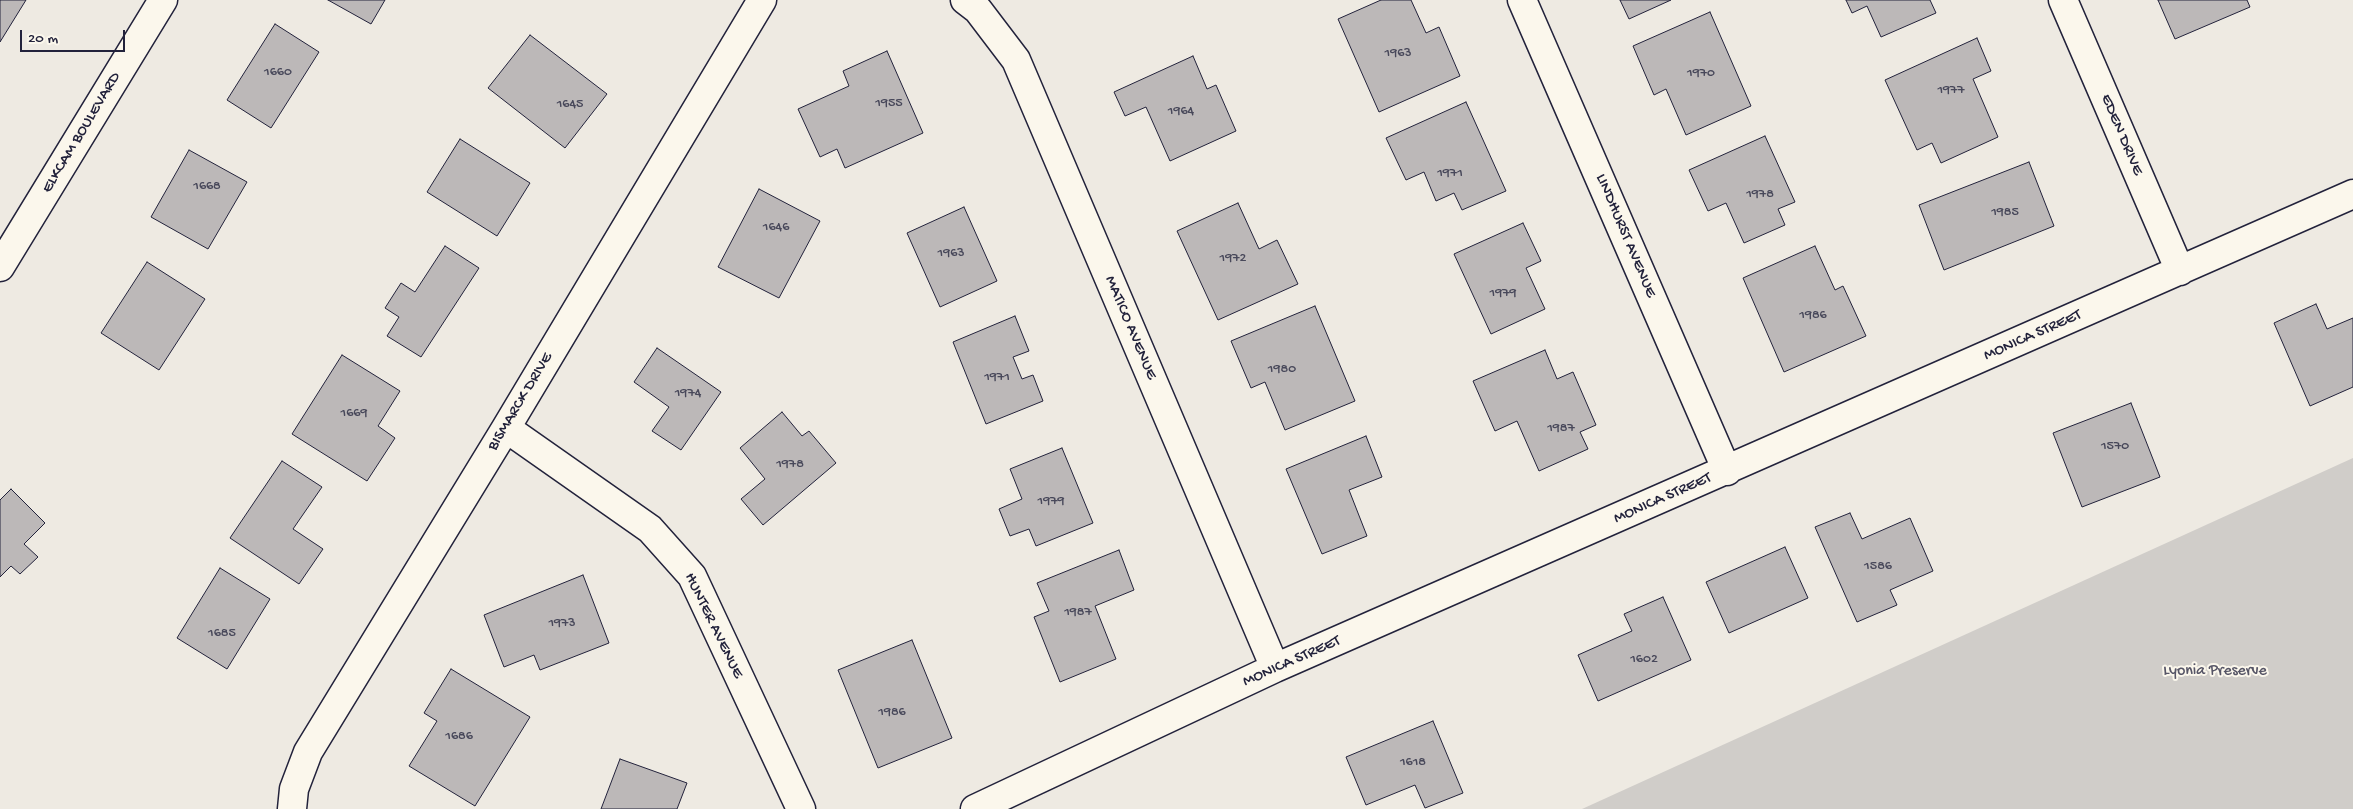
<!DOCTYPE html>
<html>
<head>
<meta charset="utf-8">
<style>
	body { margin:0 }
	#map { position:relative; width:2353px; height:809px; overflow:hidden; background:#eeeae2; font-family:"Gochi Hand",sans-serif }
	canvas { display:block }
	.scale { position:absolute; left:20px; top:30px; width:105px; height:22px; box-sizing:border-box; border:2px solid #22223b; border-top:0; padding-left:6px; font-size:15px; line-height:18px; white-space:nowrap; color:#22223b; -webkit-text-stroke:4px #fbf7ec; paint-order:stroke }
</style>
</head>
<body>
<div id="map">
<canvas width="2353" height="809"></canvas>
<div class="scale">20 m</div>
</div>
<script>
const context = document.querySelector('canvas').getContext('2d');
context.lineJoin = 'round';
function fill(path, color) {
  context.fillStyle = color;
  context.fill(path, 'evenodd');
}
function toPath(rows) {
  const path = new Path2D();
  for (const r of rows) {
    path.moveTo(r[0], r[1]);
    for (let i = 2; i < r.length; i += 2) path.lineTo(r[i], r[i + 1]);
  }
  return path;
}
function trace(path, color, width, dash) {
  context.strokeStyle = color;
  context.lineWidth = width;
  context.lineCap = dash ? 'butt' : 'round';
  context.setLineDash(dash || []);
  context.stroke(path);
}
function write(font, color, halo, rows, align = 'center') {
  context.font = font + ' "Gochi Hand",sans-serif';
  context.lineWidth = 4;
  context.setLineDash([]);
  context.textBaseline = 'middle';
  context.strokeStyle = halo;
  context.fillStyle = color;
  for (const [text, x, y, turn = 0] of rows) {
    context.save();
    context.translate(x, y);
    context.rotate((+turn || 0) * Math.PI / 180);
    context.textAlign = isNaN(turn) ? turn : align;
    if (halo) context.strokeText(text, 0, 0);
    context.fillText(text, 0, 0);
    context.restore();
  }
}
fill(toPath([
	[2353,458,2353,809,1582,809]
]), '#d0cdc9');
const building = toPath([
	[0,0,26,0,0,42,0,0],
	[328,0,385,0,371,24,328,0],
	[1381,0,1411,0,1426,33,1439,27,1460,76,1379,112,1338,19,1381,0],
	[1620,0,1671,0,1629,19,1620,0],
	[1846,0,1930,0,1936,13,1881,37,1867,6,1852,13,1846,0],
	[2158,0,2247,0,2250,7,2175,39,2158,0],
	[1710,12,1751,106,1686,135,1666,89,1654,95,1633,46,1710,12],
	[275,24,319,52,271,128,227,100,275,24],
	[530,35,607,94,565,148,488,88,530,35],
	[1977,38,1991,71,1973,79,1998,137,1941,163,1932,143,1917,150,1885,80,1977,38],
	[887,51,923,133,845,168,837,149,820,157,798,109,849,86,843,71,887,51],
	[1193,56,1207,89,1216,85,1236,131,1170,161,1146,107,1125,116,1114,92,1193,56],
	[1466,102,1506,191,1462,210,1454,193,1436,201,1424,172,1406,180,1386,138,1466,102],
	[1765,136,1795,202,1778,209,1785,225,1744,243,1726,203,1708,211,1689,170,1765,136],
	[460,139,530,183,497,236,427,192,460,139],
	[189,150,247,182,208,249,151,217,189,150],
	[2029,162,2054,226,1944,270,1919,205,2029,162],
	[759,189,820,221,779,298,718,267,759,189],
	[1238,203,1259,249,1277,240,1298,284,1218,320,1177,231,1238,203],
	[964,207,997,281,940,307,907,233,964,207],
	[1523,223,1541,261,1526,268,1545,309,1491,334,1454,254,1523,223],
	[445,246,479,268,421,357,387,336,399,317,385,308,401,283,415,292,445,246],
	[1815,246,1835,290,1843,286,1866,336,1784,372,1743,278,1815,246],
	[147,262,205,299,159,370,101,333,147,262],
	[2316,304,2327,329,2353,318,2353,387,2310,406,2274,323,2316,304],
	[1315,306,1355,401,1285,430,1265,382,1251,388,1231,341,1315,306],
	[1015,316,1029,351,1013,357,1022,379,1033,375,1043,401,986,424,953,342,1015,316],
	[657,348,721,392,681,450,652,431,669,407,634,382,657,348],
	[1545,350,1557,379,1573,372,1596,425,1580,432,1588,449,1539,471,1517,421,1495,431,1473,381,1545,350],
	[342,355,400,391,378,426,395,438,367,481,292,434,342,355],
	[2131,403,2160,477,2082,507,2053,433,2131,403],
	[782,412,802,436,809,431,836,463,763,525,741,499,765,479,740,448,782,412],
	[1366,436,1382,477,1349,490,1367,536,1322,554,1286,469,1366,436],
	[1062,448,1093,523,1036,546,1029,529,1010,536,999,509,1022,499,1010,469,1062,448],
	[282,461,322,487,293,529,323,549,299,584,230,538,282,461],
	[11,489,45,523,24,544,38,557,20,574,11,566,0,577,0,500,11,489],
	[1850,513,1862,539,1910,518,1933,571,1890,590,1897,605,1857,622,1815,527,1850,513],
	[1785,547,1808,598,1729,633,1706,582,1785,547],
	[1119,550,1134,590,1095,606,1116,659,1060,682,1034,617,1049,611,1037,583,1119,550],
	[220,568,270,599,227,669,177,638,220,568],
	[583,575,609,643,540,670,534,655,504,667,484,615,583,575],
	[1663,597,1691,660,1598,701,1578,655,1632,631,1624,614,1663,597],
	[912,640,952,738,878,768,838,670,912,640],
	[451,669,530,717,475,806,409,766,437,721,424,713,451,669],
	[1433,721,1463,793,1425,808,1415,785,1366,805,1346,757,1433,721],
	[620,759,687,783,677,809,601,809,620,759]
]);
fill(building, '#bcb8b8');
trace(building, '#22223b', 1);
const minor = toPath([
	[965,0,978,10,1016,60,1275,668],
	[1522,0,1727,471],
	[2063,0,2180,271],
	[506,428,650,529,692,576,801,809],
	[292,809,294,789,308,752,506,428,762,0],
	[975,809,1275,668,2353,194]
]);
const tertiary = toPath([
	[0,267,163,0]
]);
trace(minor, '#22223b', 31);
trace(tertiary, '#22223b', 31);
trace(minor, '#fbf7ec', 28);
trace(tertiary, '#fbf7ec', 28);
write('14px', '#48485a', null, [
	["1963",1398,54],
	["1660",278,73],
	["1970",1701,74],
	["1977",1951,91],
	["1955",889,104],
	["1645",570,105],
	["1964",1181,112],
	["1971",1450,174],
	["1668",207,187],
	["1978",1760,195],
	["1985",2005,213],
	["1646",776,228],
	["1963",951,254],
	["1972",1233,259],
	["1979",1503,294],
	["1986",1813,316],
	["1980",1282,370],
	["1971",997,378],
	["1974",688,394],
	["1669",354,414],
	["1987",1561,429],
	["1570",2115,447],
	["1978",790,465],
	["1979",1051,502],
	["1586",1878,567],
	["1987",1078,613],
	["1973",562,624],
	["1685",222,634],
	["1602",1644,660],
	["1986",892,713],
	["1686",459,737],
	["1618",1413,763]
]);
write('16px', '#22223b', '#fbf7ec', [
	["ELKCAM BOULEVARD",82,133,-59],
	["EDEN DRIVE",2121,135,67],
	["LINDHURST AVENUE",1625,236,67],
	["MATICO AVENUE",1130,328,67],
	["MONICA STREET",2033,336,-24],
	["BISMARCK DRIVE",521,402,-59],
	["MONICA STREET",1663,499,-24],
	["HUNTER AVENUE",713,626,64],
	["MONICA STREET",1292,662,-24]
]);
write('16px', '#565566', '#fbf7ec', [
	["Lyonia Preserve",2215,672]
]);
</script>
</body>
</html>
